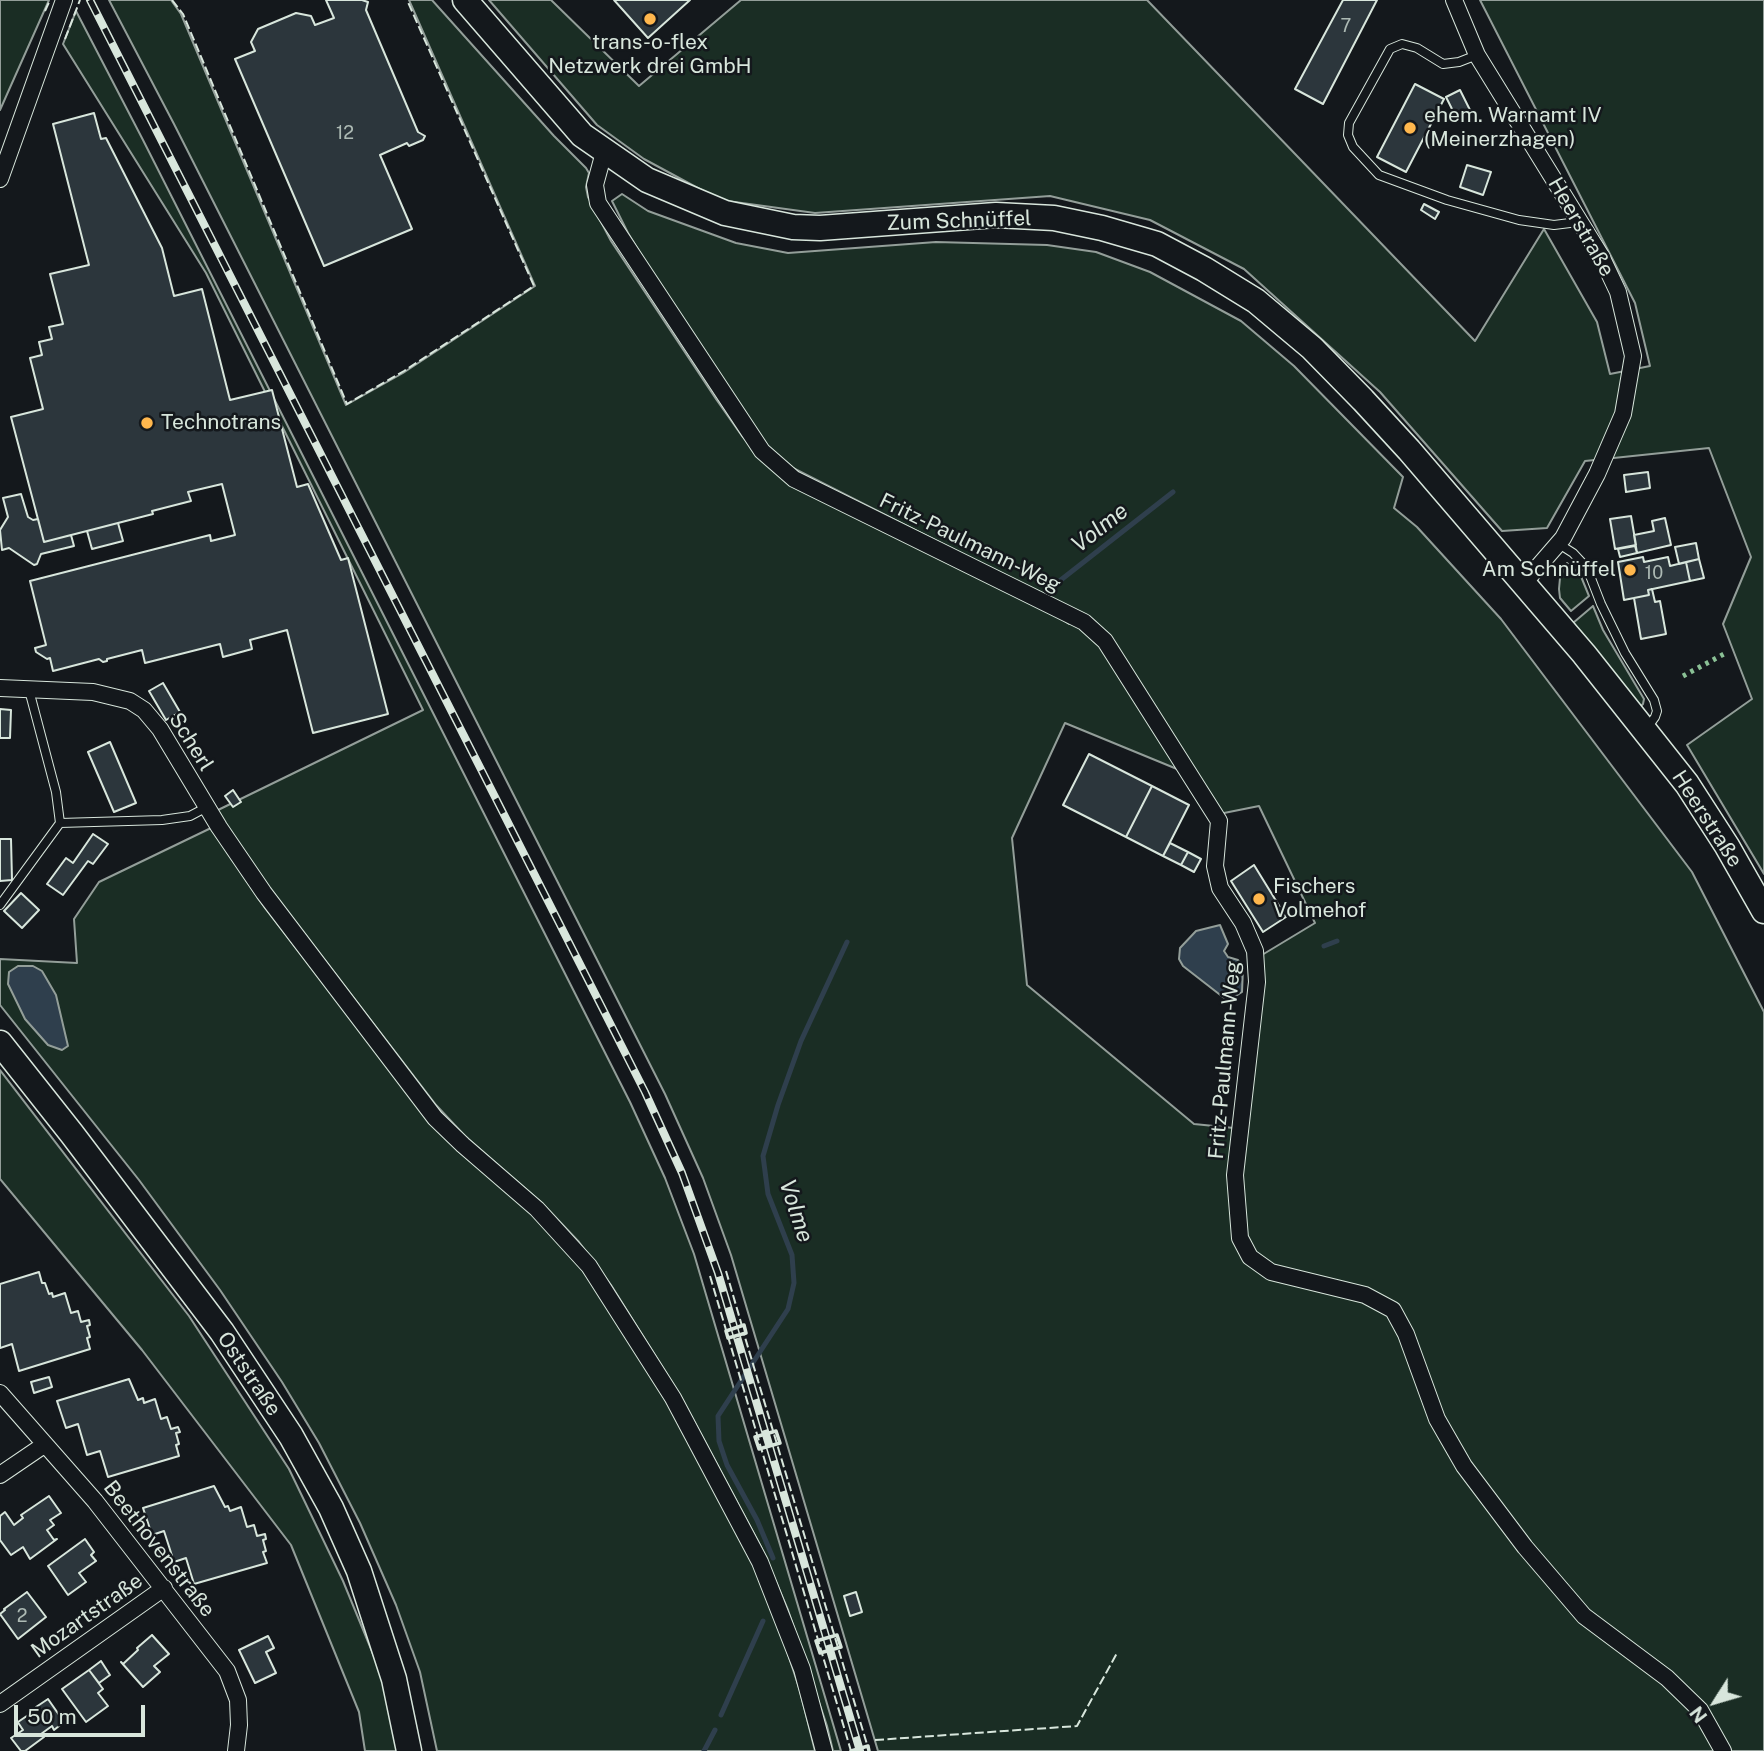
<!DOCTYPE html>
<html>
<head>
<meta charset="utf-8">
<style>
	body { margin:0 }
	#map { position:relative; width:1764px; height:1751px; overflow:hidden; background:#14181c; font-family:"Public Sans",sans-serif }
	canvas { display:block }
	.north { position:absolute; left:1680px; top:1667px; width:70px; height:70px; -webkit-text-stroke:5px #14181c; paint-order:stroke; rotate:233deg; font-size:19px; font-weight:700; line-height:28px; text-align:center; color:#d8e6dc }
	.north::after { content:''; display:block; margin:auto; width:24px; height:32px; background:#d8e6dc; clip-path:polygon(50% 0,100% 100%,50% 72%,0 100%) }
	.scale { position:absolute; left:14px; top:1705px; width:131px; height:32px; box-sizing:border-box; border:4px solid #d8e6dc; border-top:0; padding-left:9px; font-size:21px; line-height:24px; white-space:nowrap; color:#d8e6dc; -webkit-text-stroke:5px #14181c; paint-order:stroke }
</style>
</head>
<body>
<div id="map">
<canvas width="1764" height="1751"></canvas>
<div class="north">N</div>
<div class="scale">50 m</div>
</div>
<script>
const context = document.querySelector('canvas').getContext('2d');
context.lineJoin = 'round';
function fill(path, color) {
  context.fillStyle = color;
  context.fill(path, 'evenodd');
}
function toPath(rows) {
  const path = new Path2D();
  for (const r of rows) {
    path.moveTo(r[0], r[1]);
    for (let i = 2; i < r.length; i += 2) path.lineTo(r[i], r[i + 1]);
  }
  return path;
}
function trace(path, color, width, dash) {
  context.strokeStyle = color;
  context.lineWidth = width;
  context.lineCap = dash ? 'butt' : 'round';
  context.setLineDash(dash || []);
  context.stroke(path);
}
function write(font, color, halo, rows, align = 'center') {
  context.font = font + ' "Public Sans",sans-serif';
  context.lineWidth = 5;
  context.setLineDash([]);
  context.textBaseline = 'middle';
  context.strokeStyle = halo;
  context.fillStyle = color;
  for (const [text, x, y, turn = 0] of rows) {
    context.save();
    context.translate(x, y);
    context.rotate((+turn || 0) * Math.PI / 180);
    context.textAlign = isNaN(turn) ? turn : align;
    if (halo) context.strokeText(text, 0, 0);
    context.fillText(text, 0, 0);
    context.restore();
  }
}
const green = toPath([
	[0,0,49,0,0,110,0,0],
	[109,0,171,0,181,14,346,405,403,373,535,286,409,0,432,0,554,136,586,168,589,173,586,187,588,197,611,241,716,399,742,436,765,460,1042,606,1069,624,1031,589,793,468,761,440,734,408,628,233,612,201,622,194,648,211,736,243,788,253,936,242,1047,245,1096,252,1150,272,1241,321,1294,366,1403,477,1394,508,1417,527,1501,619,1692,872,1764,1012,1764,1751,878,1751,731,1255,703,1178,665,1094,174,124,109,0],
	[1065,723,1194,776,1219,814,1259,806,1315,923,1252,961,1234,1128,1194,1124,1027,985,1012,838,1065,723],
	[489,0,551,0,639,86,741,0,1147,0,1475,341,1544,229,1597,322,1610,374,1650,366,1635,303,1480,0,1764,0,1764,874,1687,745,1752,699,1723,624,1751,557,1709,448,1585,461,1547,528,1502,531,1380,392,1244,269,1150,220,1050,196,815,213,720,200,644,159,597,125,489,0],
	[76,11,143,140,630,1102,665,1178,694,1254,841,1751,833,1751,827,1726,788,1610,761,1547,681,1397,611,1285,579,1242,542,1203,465,1136,436,1105,271,890,216,811,423,710,206,273,63,44,76,11],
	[1567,563,1580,574,1589,596,1571,611,1560,598,1559,589,1560,578,1567,563],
	[1593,606,1603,630,1644,699,1643,704,1639,708,1573,623,1593,606],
	[211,828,265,908,428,1119,458,1151,538,1218,574,1258,604,1301,669,1406,736,1524,775,1614,800,1691,815,1751,437,1751,420,1672,396,1605,360,1523,319,1443,282,1382,220,1290,139,1180,0,1005,0,959,77,963,74,919,99,882,211,828],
	[0,1070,189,1316,289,1469,343,1581,385,1683,399,1751,365,1751,359,1712,291,1545,142,1350,0,1179,0,1070]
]);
fill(green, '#1a2d24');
trace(green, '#939e99', 2);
const water = toPath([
	[1220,925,1228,944,1224,951,1228,957,1238,960,1243,968,1242,992,1228,1001,1183,966,1179,959,1180,948,1196,931,1220,925],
	[18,966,33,966,42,971,56,995,68,1046,62,1050,48,1045,25,1019,8,984,9,972,18,966]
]);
fill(water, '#2f3f4d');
trace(water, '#939e99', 2);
trace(toPath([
	[1048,590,1173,492],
	[1324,946,1337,941],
	[773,1558,757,1520,727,1465,719,1441,718,1416,788,1309,794,1283,792,1255,768,1194,763,1156,778,1105,801,1041,847,942],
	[721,1715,763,1621],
	[704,1751,715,1730]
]), '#2f3f4d', 5);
const building = toPath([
	[326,0,362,0,368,2,366,10,418,132,425,136,423,140,409,146,407,143,380,155,412,229,324,266,235,59,255,51,251,42,258,29,296,13,311,16,315,25,334,18,326,0],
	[614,0,690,0,648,38,614,0],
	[1343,0,1377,0,1323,104,1295,89,1343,0],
	[1415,84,1444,99,1406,172,1377,157,1415,84],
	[1460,90,1470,110,1456,117,1446,97,1460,90],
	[94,113,101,139,106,138,162,248,174,296,202,289,230,400,272,390,297,487,308,484,341,560,348,558,388,714,313,733,287,630,250,640,252,649,223,657,220,644,145,663,142,650,107,659,107,661,103,662,99,659,53,671,50,658,47,659,36,652,35,648,46,645,30,581,210,535,211,541,235,535,222,484,188,492,191,501,152,511,153,514,44,542,11,417,43,409,30,358,42,355,39,342,52,339,49,327,63,324,50,274,89,265,53,124,94,113],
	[1467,165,1491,172,1483,195,1460,187,1467,165],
	[1424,204,1439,212,1435,219,1421,210,1424,204],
	[1648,472,1650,488,1626,492,1624,475,1648,472],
	[21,494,28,517,33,520,38,519,44,542,71,535,74,546,41,554,37,564,34,565,9,548,2,550,0,530,8,517,3,498,21,494],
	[1631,516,1636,545,1615,549,1610,519,1631,516],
	[1665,518,1671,545,1637,553,1634,535,1654,531,1652,521,1665,518],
	[118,523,123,541,92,549,87,531,118,523],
	[1696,543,1699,559,1679,564,1675,547,1696,543],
	[1635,546,1637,553,1620,557,1618,549,1635,546],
	[1643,557,1644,562,1668,557,1670,566,1686,562,1690,581,1648,590,1649,595,1624,600,1618,562,1643,557],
	[1699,559,1704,578,1690,581,1686,562,1699,559],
	[1652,589,1655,602,1660,601,1666,634,1641,639,1634,598,1649,595,1648,590,1652,589],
	[163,683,180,712,166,720,149,691,163,683],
	[0,709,11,710,10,738,0,738,0,709],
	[110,742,136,803,114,812,88,752,110,742],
	[1089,754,1152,786,1126,837,1063,805,1089,754],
	[1152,786,1189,805,1163,856,1126,837,1152,786],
	[233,790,241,802,233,807,225,796,233,790],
	[93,834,108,844,93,864,88,861,63,895,47,884,66,858,73,863,93,834],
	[0,839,11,839,12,880,0,881,0,839],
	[1170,843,1188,852,1181,865,1163,856,1170,843],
	[1188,852,1201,859,1194,872,1181,865,1188,852],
	[1254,865,1286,917,1263,932,1231,881,1254,865],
	[21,893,39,910,22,928,4,911,21,893],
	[39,1272,42,1283,45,1283,49,1294,52,1293,53,1297,65,1293,71,1313,78,1311,81,1322,89,1320,90,1325,87,1326,90,1337,87,1338,90,1349,19,1371,12,1344,0,1348,0,1284,39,1272],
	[49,1377,52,1387,34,1393,31,1382,49,1377],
	[129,1379,138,1400,143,1398,144,1403,155,1399,161,1419,167,1417,171,1429,178,1427,180,1432,176,1433,179,1444,176,1445,179,1456,108,1477,100,1451,87,1455,78,1424,66,1428,57,1401,129,1379],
	[214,1486,225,1507,228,1506,230,1511,241,1507,247,1527,254,1525,257,1536,265,1534,266,1539,263,1540,266,1551,263,1552,267,1563,194,1584,186,1558,174,1562,164,1531,152,1535,143,1508,214,1486],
	[49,1496,61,1513,50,1520,54,1525,47,1530,54,1540,57,1539,30,1559,23,1547,11,1555,0,1540,0,1516,5,1512,14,1525,23,1518,21,1515,49,1496],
	[85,1539,94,1552,91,1555,96,1561,79,1573,86,1582,68,1595,48,1566,85,1539],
	[27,1592,46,1617,18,1639,0,1614,5,1610,4,1609,27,1592],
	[856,1592,862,1612,850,1616,844,1596,856,1592],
	[152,1635,169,1654,154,1666,160,1672,143,1687,121,1662,123,1664,138,1650,137,1648,152,1635],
	[268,1636,274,1648,266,1652,276,1673,255,1683,239,1650,268,1636],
	[101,1661,110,1675,99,1683,89,1670,101,1661],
	[89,1670,103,1689,98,1693,108,1706,86,1722,62,1689,89,1670],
	[48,1699,64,1722,54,1730,52,1726,41,1734,44,1737,25,1751,21,1751,11,1738,23,1730,17,1721,18,1722,37,1709,36,1707,48,1699]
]);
fill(building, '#2c363c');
trace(building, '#d8e6dc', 2);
const service = toPath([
	[1477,55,1459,62,1443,64,1417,48,1402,44,1390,49,1349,123,1348,135,1353,147,1379,175,1447,200,1519,220,1554,225,1578,222],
	[1559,544,1573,553,1587,568,1601,604,1625,653,1654,700,1657,711,1655,717,1647,728],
	[60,823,162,820,190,816,207,807],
	[0,905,60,823,56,792,29,690]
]);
const minor = toPath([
	[1454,0,1477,55,1601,256,1618,292,1633,356,1623,414,1597,474,1563,538,1524,583],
	[604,152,595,185,598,203,762,451,794,479,1084,622,1105,641,1219,821,1215,866,1220,888,1243,923,1255,951,1257,982,1235,1175,1240,1238,1250,1257,1271,1272,1365,1295,1393,1310,1406,1334,1437,1419,1464,1466,1525,1547,1584,1616,1667,1678,1700,1710,1723,1751],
	[0,179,64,0],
	[0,688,93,692,130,701,144,710,160,729,219,827,264,893,435,1118,463,1145,537,1209,589,1266,673,1398,760,1562,802,1669,824,1751],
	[0,1393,95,1501,227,1671,238,1700,239,1725,236,1751],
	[0,1475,44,1445],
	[0,1704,164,1588]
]);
const primary = toPath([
	[465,0,582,135,647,180,725,213,793,227,820,228,996,215,1054,218,1102,228,1157,244,1204,269,1256,301,1312,348,1363,400,1409,450,1584,654,1687,784,1727,846,1764,911],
	[0,1043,72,1134,222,1332,291,1436,331,1508,359,1571,394,1679,409,1751]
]);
trace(service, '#d8e6dc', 10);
trace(minor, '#d8e6dc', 18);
trace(primary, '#d8e6dc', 27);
trace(service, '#14181c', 8);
trace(minor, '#14181c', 16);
trace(primary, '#14181c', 24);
const rail = toPath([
	[90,0,645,1092,682,1173,718,1273,860,1751]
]);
trace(rail, '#d8e6dc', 8);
trace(rail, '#14181c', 5, [16]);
trace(toPath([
	[1683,676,1724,654]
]), '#8ac095', 5, [3.5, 5]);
trace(toPath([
	[172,0,183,14,347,404,404,371,534,286,407,0],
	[45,11,50,0],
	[65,39,80,0],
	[726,1271,742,1326,744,1325,746,1333,744,1334,869,1751],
	[710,1276,851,1751],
	[875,1740,1077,1726,1117,1653]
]), '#d8e6dc', 2, [9, 3.5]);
trace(toPath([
	[744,1325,746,1333,728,1338,726,1331,744,1325],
	[776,1431,780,1443,759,1449,755,1437,776,1431],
	[837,1635,841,1647,820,1653,816,1641,837,1635],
	[851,1751,868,1746,869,1751]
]), '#d8e6dc', 3.5);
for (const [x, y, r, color] of [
	[650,19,7,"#ffb74d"],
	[1410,128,7,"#ffb74d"],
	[147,423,7,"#ffb74d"],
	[1630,570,7,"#ffb74d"],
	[1259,899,7,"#ffb74d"]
]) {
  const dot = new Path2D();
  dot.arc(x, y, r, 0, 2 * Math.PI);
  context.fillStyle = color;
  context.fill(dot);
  trace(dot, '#14181c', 2.5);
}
write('18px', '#adbab4', null, [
	["7",1346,26],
	["12",345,133],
	["10",1654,573],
	["2",22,1616]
]);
write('21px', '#d8e6dc', '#14181c', [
	["trans-o-flex",650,43,"center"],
	["Netzwerk drei GmbH",650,67,"center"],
	["ehem. Warnamt IV",1424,116],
	["(Meinerzhagen)",1424,140],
	["Technotrans",161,423],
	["Am Schnüffel",1616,570,"right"],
	["Fischers",1273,887],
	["Volmehof",1273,911]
], 'left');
write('21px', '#d8e6dc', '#14181c', [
	["Zum Schnüffel",959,221,-2],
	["Heerstraße",1581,227,60],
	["Fritz-Paulmann-Weg",970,543,26],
	["Scherl",191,742,58],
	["Heerstraße",1707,819,57],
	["Fritz-Paulmann-Weg",1225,1060,-85],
	["Oststraße",249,1374,56],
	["Beethovenstraße",159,1549,52],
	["Mozartstraße",87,1616,-35]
]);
write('italic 23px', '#d8e6dc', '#14181c', [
	["Volme",1100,528,-38],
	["Volme",796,1211,72]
]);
</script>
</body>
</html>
